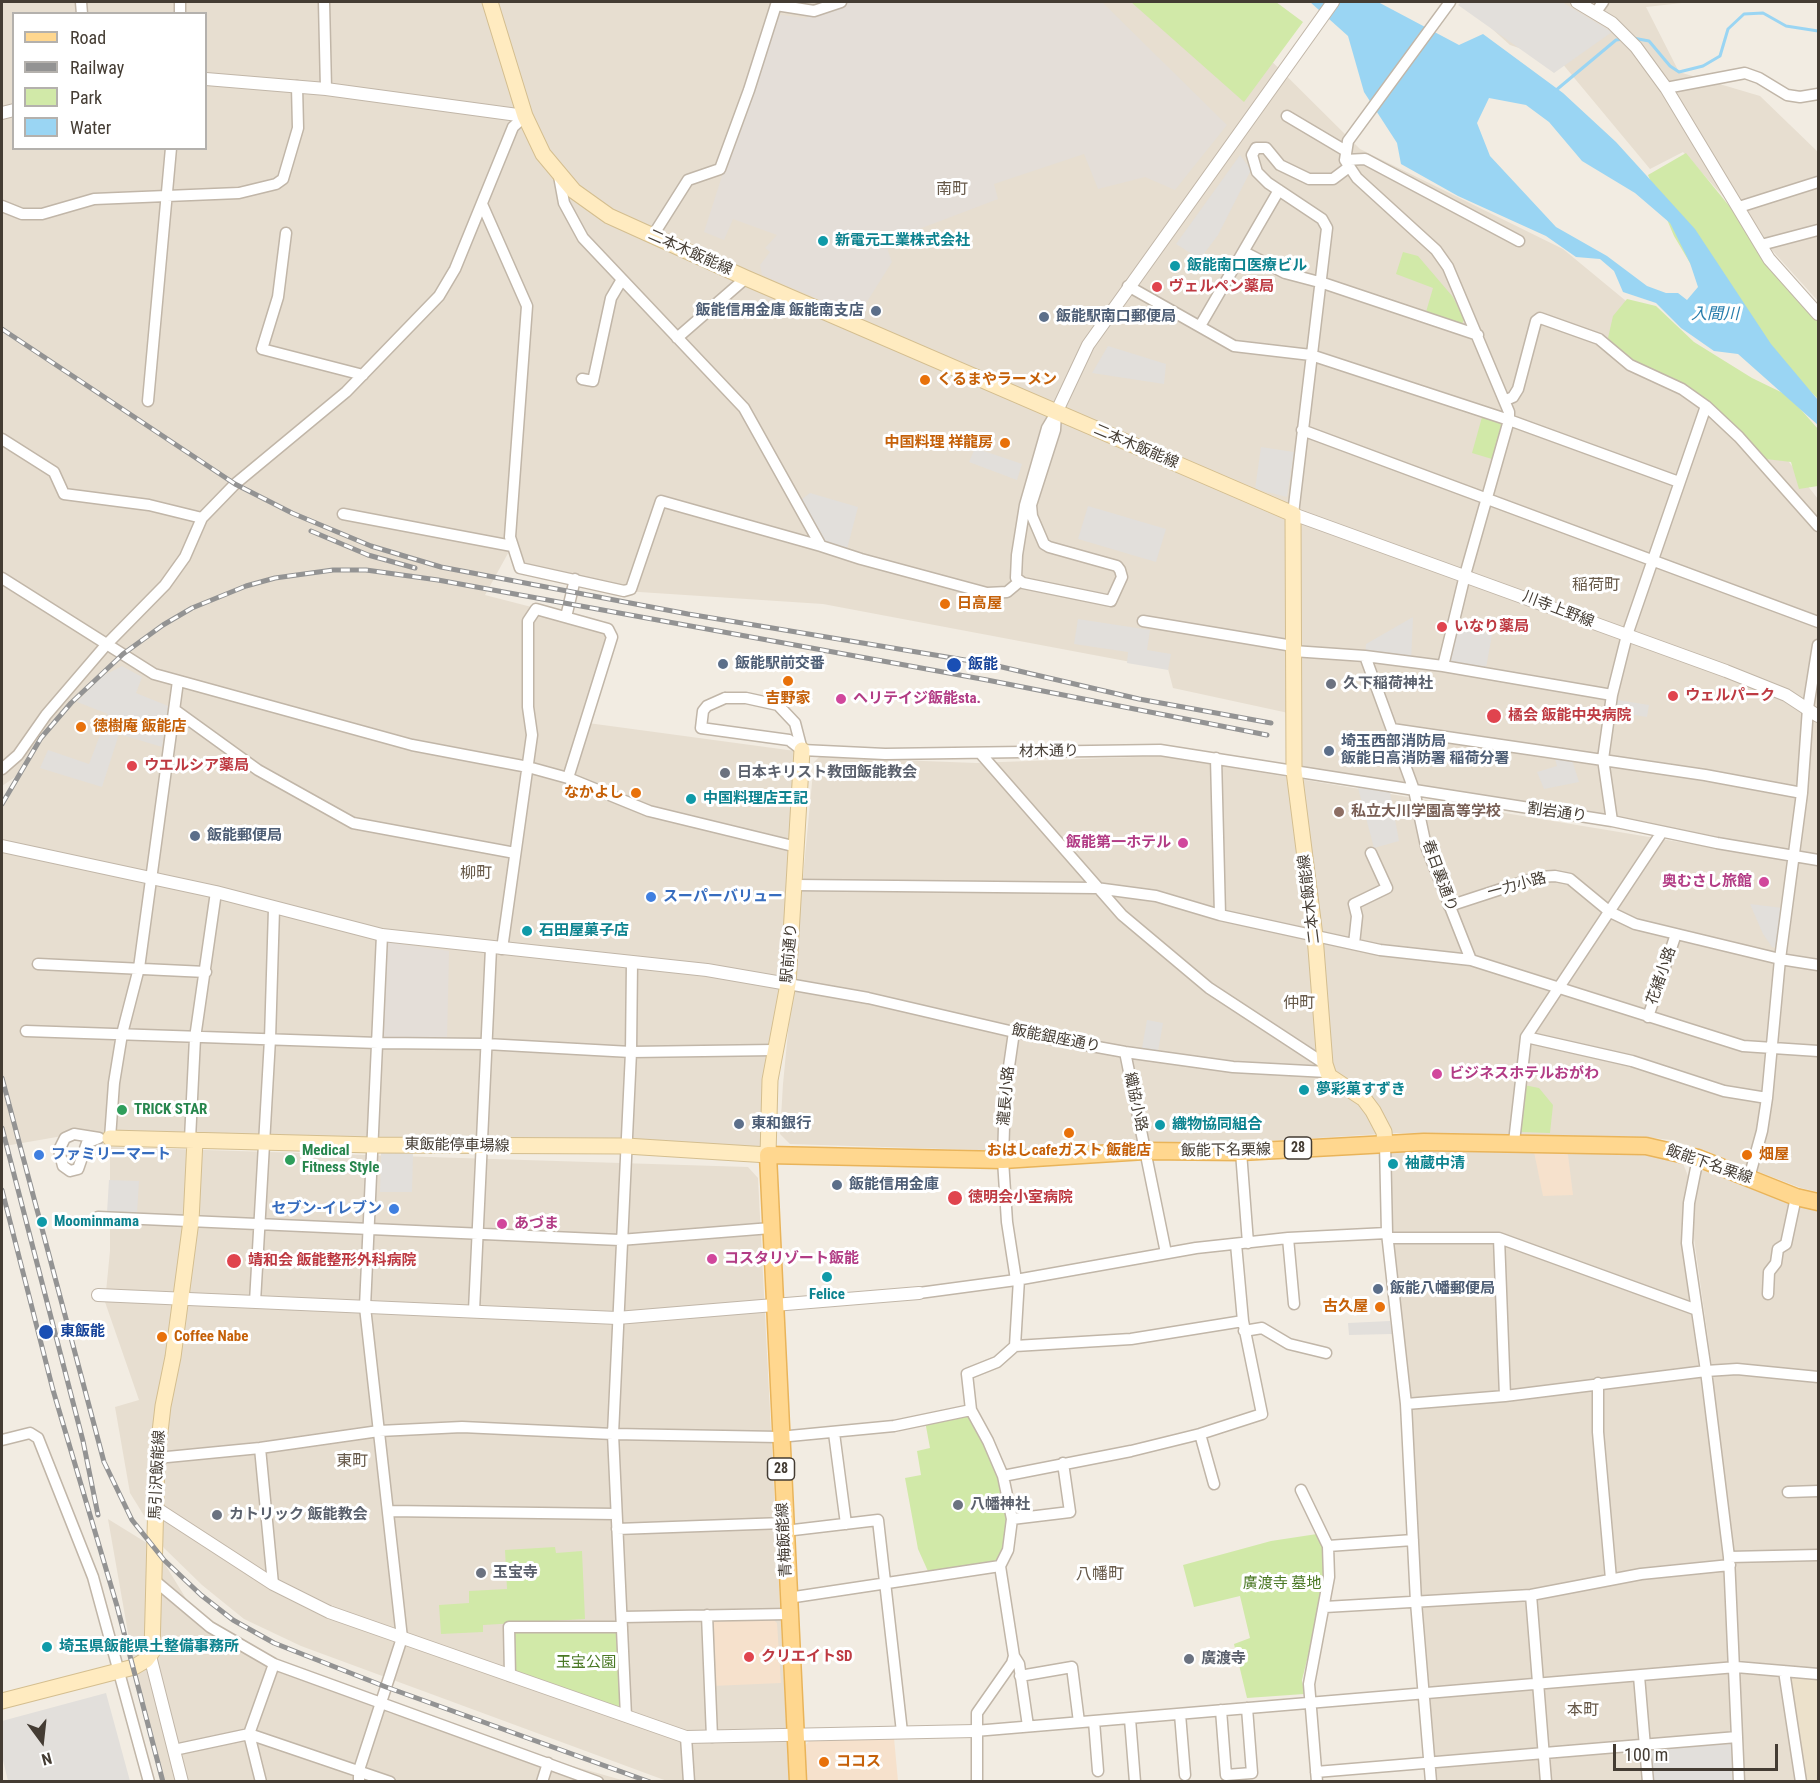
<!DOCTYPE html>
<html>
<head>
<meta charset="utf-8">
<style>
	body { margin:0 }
	#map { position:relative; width:1820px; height:1783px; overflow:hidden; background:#f2ece2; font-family:"Roboto Condensed",sans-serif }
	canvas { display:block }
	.frame { position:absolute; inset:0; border:3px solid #443c33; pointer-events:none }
	.legend { position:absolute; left:12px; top:12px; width:195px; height:138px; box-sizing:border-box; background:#fff; border:2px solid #b4b1ad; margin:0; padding:8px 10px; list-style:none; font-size:18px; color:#443c33 }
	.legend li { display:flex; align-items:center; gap:12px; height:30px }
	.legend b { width:30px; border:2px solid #b4b1ad }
	.north { position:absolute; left:12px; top:1711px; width:60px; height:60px; -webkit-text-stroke:4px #fff; paint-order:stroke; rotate:165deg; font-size:16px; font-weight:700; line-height:24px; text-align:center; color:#443c33 }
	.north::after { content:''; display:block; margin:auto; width:21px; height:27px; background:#443c33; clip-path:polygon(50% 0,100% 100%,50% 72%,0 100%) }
	.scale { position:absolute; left:1613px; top:1744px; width:165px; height:27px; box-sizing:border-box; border:3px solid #443c33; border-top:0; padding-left:8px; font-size:18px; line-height:21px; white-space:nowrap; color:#443c33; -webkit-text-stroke:4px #fff; paint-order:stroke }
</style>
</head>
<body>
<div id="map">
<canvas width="1820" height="1783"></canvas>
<div class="frame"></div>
<ul class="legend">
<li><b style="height:8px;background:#ffd78f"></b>Road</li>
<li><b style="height:8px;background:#939393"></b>Railway</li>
<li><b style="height:16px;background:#d1e9a8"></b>Park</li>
<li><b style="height:16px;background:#9ad5f3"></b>Water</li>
</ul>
<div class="north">N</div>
<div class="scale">100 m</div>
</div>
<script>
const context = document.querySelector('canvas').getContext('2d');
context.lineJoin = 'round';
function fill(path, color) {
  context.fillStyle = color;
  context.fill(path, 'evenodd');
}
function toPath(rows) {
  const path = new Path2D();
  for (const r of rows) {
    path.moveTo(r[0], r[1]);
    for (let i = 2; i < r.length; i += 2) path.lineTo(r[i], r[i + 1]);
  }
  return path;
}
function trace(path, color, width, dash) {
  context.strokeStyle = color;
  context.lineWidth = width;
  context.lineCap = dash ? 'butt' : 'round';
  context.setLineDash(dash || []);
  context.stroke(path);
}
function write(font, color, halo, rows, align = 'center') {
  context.font = font + ' "Roboto Condensed","Noto Sans JP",sans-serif';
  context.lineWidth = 6;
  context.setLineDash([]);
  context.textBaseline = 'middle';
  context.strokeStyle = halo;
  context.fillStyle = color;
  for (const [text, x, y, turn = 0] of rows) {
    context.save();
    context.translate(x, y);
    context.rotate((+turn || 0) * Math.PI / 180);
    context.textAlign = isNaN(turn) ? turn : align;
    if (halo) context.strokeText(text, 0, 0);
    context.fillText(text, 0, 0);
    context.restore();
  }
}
fill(toPath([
	[2,2,1212,2,1360,149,1563,249,1729,386,1818,499,1818,860,1294,771,1293,714,1173,688,1168,669,823,604,624,591,520,568,512,546,485,595,609,627,588,723,810,753,795,860,767,1155,74,1134,5,1146,2,1133,2,808,18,775,2,786],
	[14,14,206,14,206,148,14,148],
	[1462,2,1691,2,1646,7,1679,72,1760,96,1818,152,1818,301,1683,152,1650,169,1561,62,1510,45],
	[1161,756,1818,865,1818,1192,1801,1188,1696,1148,1671,1140,1644,1137,1397,1133,1236,1143,1147,1143,1008,1151,790,1144,780,1134,783,1084,814,762,819,757,976,763],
	[110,1147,748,1167,758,1178,789,1781,667,1781,301,1646,244,1619,202,1585,164,1548,130,1493,115,1407,139,1400,105,1302,110,1251],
	[1388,1151,1599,1153,1647,1155,1682,1161,1688,1176,1684,1204,1684,1264,1722,1530,1734,1781,1434,1781,1421,1608,1412,1407,1397,1290],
	[1698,1158,1818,1202,1818,1781,1740,1781,1736,1667,1713,1374,1689,1203],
	[108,1519,155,1548,204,1628,282,1673,392,1714,625,1781,164,1781,134,1667]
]), '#e7ded0');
fill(toPath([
	[1533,1147,1567,1147,1573,1195,1543,1196],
	[771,1617,777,1623,781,1683,712,1686,709,1623,714,1618],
	[894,1738,898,1781,807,1781,804,1747,810,1740]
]), '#f6e1cc');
fill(toPath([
	[851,2,1102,2,1227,125,1175,190,1145,177,1098,189,1084,154,994,184,998,199,885,242,892,262,858,316,762,275,760,265,770,252,765,248,777,235,733,219,724,240,704,232,774,14,805,18],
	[387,942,449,951,447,1040,383,1039]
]), '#e4ded8');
fill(toPath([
	[1790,1678,1818,1678,1818,1781,1806,1781]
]), '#ece1cb');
fill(toPath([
	[1131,2,1276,2,1303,22,1244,102],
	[1686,153,1818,315,1818,399,1703,285,1674,236,1648,175],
	[1403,252,1418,256,1453,297,1464,319,1461,327,1426,312,1433,288,1396,274],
	[1627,299,1656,306,1694,342,1752,378,1789,396,1818,429,1818,486,1799,489,1791,462,1766,459,1705,398,1632,361,1608,338,1613,316],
	[1482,417,1502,422,1492,459,1472,453],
	[1524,1085,1539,1088,1553,1105,1550,1133,1521,1132],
	[971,1410,988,1441,1012,1519,1000,1566,931,1578,918,1549,905,1478,921,1475,917,1451,930,1448,925,1421],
	[1317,1534,1326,1551,1327,1579,1302,1680,1304,1694,1247,1698,1234,1644,1250,1638,1240,1596,1194,1607,1183,1565,1271,1541],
	[555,1547,556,1553,582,1551,585,1619,483,1625,483,1632,441,1634,439,1605,469,1603,469,1591,507,1589,505,1550],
	[509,1627,622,1627,625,1708,618,1713,510,1676]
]), '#d1e9a8');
fill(toPath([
	[1461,2,1562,2,1612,32,1554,73,1458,5],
	[1240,155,1251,170,1218,235,1200,259,1176,244],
	[1108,346,1166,364,1164,384,1092,373],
	[1261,447,1294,452,1287,497,1255,489],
	[975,448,1022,464,1017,480,969,462],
	[810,493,858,507,847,549,829,544,817,536,798,502],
	[1088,506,1166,529,1156,562,1078,539],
	[1413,617,1411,662,1365,656,1366,644],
	[1078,619,1150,630,1147,650,1171,654,1168,670,1127,663,1128,652,1074,644],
	[1453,625,1492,635,1485,673,1443,666],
	[122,666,142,677,136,693,168,706,162,747,119,734,102,787,40,768,48,750,89,764,108,714,77,702,103,676],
	[1617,700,1649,705,1647,717,1615,712],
	[1555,759,1572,760,1579,782,1544,789,1537,772,1557,766],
	[1358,788,1390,792,1399,841,1374,848],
	[1750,904,1783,908,1778,948,1772,947,1763,934],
	[1147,1020,1163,1023,1158,1051,1142,1048],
	[381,1153,413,1153,412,1192,380,1192],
	[109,1180,139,1181,137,1214,107,1213],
	[1390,1321,1392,1334,1349,1335,1348,1323],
	[106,1693,130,1781,8,1781,2,1756,2,1721],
	[1731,1741,1733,1781,1651,1781,1648,1748]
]), '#e2dfdb');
fill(toPath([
	[1310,2,1378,2,1459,45,1483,34,1563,93,1616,142,1695,229,1771,344,1818,400,1818,425,1738,354,1714,351,1681,328,1656,303,1623,292,1614,271,1600,259,1576,257,1546,236,1458,196,1401,164,1397,143,1364,92,1348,36],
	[1489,98,1526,105,1549,122,1582,161,1635,193,1670,223,1690,263,1698,287,1687,300,1678,293,1666,293,1647,286,1607,256,1556,227,1490,156,1477,123]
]), '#9ad5f3');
trace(toPath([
	[1633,38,1649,41,1670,66,1679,72,1703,66,1720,56,1728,29,1744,14,1763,13,1786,26,1818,31],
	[1555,91,1616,40,1624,39]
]), '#9ad5f3', 3);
const minor = toPath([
	[81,2,82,14],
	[324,2,326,89],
	[1596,12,1603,2],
	[180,14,180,2],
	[1666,88,1745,73,1759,78,1787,95,1800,97,1818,94],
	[1287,116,1346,151],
	[1345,160,1365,159,1519,241],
	[559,176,564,203,583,238,744,408,821,546,861,559,987,593,1007,592,1019,582],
	[482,204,527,306,510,537,520,568,624,591,631,589,661,501,821,546],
	[2,206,22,214,42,214,94,199,239,193,276,184,283,179,298,128,297,86],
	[1739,207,1818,182],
	[286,233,278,297,262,349,363,375],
	[652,237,688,180,720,169,749,90,776,5,814,11,841,2],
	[1761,245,1818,230],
	[1244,252,1285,273,1323,283,1478,335],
	[1128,286,1234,346,1311,355,1509,420,1679,482],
	[1200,326,1279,190],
	[677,338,746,278],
	[582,379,593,381,611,298,621,281],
	[1506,400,1513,397,1518,389,1536,321,1540,318,1599,339,1630,365,1682,389,1706,406,1739,437,1818,526],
	[148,401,171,148],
	[1056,413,1055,430,1031,505,1032,516,1044,544,1049,547,1117,566,1120,570,1122,577,1111,601,1023,583,1016,578,1017,555,1025,505,1047,428,1056,413],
	[1302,430,1818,622],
	[2,439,54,472,64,494,149,505,202,518],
	[343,514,512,546],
	[1293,514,1327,228,1322,219,1268,183,1257,172,1252,155,1256,148,1266,148,1280,165,1309,179,1333,179,1349,167],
	[2,578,154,674,412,745,528,767,568,778,649,811,797,847],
	[566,617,575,579],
	[1143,621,1293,646],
	[1293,651,1365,656,1443,666,1612,695],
	[1365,656,1414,790,1426,846,1471,960],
	[1443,666,1465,575,1509,420,1509,412,1448,267,1436,250,1357,178,1345,160,1348,141,1450,2],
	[725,698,746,698,778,705,795,723,802,750,789,740,701,728,703,711,707,706,725,698],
	[175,710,258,770,353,823,515,853],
	[1392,729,1705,775,1802,793],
	[802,750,885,754,1160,750,1612,821,1717,843,1818,860],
	[981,754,1122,915,1209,988,1325,1064],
	[1216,758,1220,915],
	[2,769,18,755,46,715,106,645,165,585,185,557,202,518,235,484,346,392,439,296,455,269,513,127,525,116],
	[1612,821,1603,759,1612,695,1627,635,1706,406],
	[795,885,1096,888,1156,896,1220,915,1380,950,1471,960,1743,1046,1818,1051],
	[1449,906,1538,877,1555,876,1570,879,1610,912,1635,924,1780,959,1818,965],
	[1354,944,1357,916,1354,904,1387,888,1371,853],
	[502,949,532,735,528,707,528,621,536,609,608,629,612,637,568,778],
	[38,964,206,972],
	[788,984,868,998,1014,1032,1125,1052,1233,1067,1327,1072],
	[1648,1017,1676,934],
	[26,1031,378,1043,486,1044,631,1052,775,1050],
	[1014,1032,1005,1094,1003,1160,1007,1222,1016,1280],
	[1526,1037,1632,1061,1724,1091,1767,1098],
	[1125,1052,1166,1253],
	[74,1134,99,1138,87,1143,78,1169,70,1171,63,1166,59,1150,65,1138,74,1134],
	[110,1138,114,1083,122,1034,139,968,178,681],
	[190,1139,195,1038,216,892],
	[1514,1142,1526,1037,1662,832],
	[1385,1143,1387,1233,1406,1404,1416,1602,1431,1782],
	[1241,1152,1248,1243],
	[1698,1158,1689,1203,1687,1243,1706,1371,1729,1557,1739,1782],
	[1749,1178,1762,1131,1767,1098,1780,959,1802,793,1808,708,1818,645],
	[98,1217,620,1240,771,1228],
	[1288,1238,1294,1304],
	[1388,1238,1499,1238,1697,1310],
	[1499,1238,1505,1396],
	[919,1293,1016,1280,1196,1248,1288,1238,1387,1233],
	[1768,1294,1769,1272,1776,1263,1778,1249,1786,1244,1796,1197],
	[255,1302,270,1039,274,909],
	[474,1311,491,948],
	[1244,1331,1262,1328,1289,1344,1326,1353],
	[1015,1346,1019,1279],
	[1598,1383,1598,1432,1611,1579],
	[1406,1404,1505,1396,1706,1371,1737,1369,1818,1377],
	[834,1433,846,1524],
	[1200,1434,1214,1484],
	[2,1440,30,1433,38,1438,93,1577,149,1782],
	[260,1448,273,1584],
	[157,1458,260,1448,379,1431,462,1427,613,1434,779,1437,894,1426,971,1410],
	[1003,1476,1131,1451,1200,1434,1262,1414,1243,1321],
	[1301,1490,1328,1546,1329,1577,1309,1684,1317,1782],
	[1788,1492,1818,1491],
	[388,1511,616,1514],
	[1012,1519,1070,1512,1063,1463],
	[617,1529,784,1523],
	[785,1531,878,1520,902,1732],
	[1328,1546,1413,1540],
	[1729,1557,1818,1555],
	[154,1580,210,1627,274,1664,598,1782],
	[1531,1595,1546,1782],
	[788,1598,1000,1566,1008,1550,1012,1519,1003,1476,988,1441,971,1410,967,1374,997,1362,1015,1346,1131,1339,1243,1321,1236,1244],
	[1325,1607,1531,1595,1641,1574,1730,1565],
	[707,1615,712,1737],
	[622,1617,789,1614],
	[1014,1656,1019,1664,1028,1726],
	[1784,1671,1801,1782],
	[510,1676,509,1627,622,1627],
	[1020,1676,1072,1667,1079,1722],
	[1639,1676,1648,1782],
	[1221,1710,1226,1775,1252,1773,1247,1708],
	[1180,1714,1185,1775],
	[626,1716,613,1434,631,1052,632,962],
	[1130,1719,1135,1782],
	[1094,1721,1098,1771],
	[975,1731,1736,1667,1818,1674],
	[686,1737,689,1782],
	[174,1750,249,1734,390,1782],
	[1316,1772,1737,1737],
	[261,1782,249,1734,274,1664],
	[359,1782,359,1770,402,1638,365,1307,382,935],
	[542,1782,548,1763],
	[977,1782,977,1713,1012,1663,1014,1656,1000,1566]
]);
const tertiary = toPath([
	[1577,2,1612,23,1636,47,1666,88,1769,259,1818,314],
	[206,79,326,89,525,116],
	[2,113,14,110],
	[1056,413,1088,345,1333,2],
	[1293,514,1726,671,1786,695,1818,716],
	[2,846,216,892,382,935,707,970,788,984],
	[98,1295,617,1318,919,1293],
	[156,1508,273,1584,329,1612,686,1737,975,1731],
	[150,1656,182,1782]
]);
const secondary = toPath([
	[490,2,525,116,543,154,574,191,609,216,746,278,1293,514,1294,771,1315,936,1325,1064,1329,1076,1364,1099,1373,1111,1384,1132,1385,1143],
	[110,1138,373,1145,626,1146,768,1155,770,1080,788,984,802,750],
	[2,1701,134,1667,146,1660,152,1652,157,1458,163,1406,173,1357,191,1221,195,1140]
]);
const primary = toPath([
	[798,1782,768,1155,1003,1160,1145,1151,1241,1152,1424,1142,1646,1146,1698,1158,1796,1197,1818,1202]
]);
trace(minor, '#c1b6a8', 13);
trace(tertiary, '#c1b6a8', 14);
trace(secondary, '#d4be8f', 17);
trace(primary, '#e9b45a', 19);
trace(minor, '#fff', 10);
trace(tertiary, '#fff', 12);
trace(secondary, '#ffebc0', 15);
trace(primary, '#ffd78f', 16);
const rail = toPath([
	[2,329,235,484,292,513,371,546,441,567,688,614,989,664,1139,699,1271,723],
	[311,531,368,555,415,568],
	[2,804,41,738,71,703,123,654,163,625,192,608,246,586,275,578,333,570,366,570,438,580,987,680,1267,735],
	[2,1078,104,1462,132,1520,164,1560,201,1595,233,1620,274,1643,386,1687,650,1782],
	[2,1128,83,1441,98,1515],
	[2,1190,53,1390,117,1606,163,1782]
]);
trace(rail, '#939393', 5);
trace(rail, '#fff', 3, [9]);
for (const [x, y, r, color] of [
	[823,241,6,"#0f9aa8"],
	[1175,266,6,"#0f9aa8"],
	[1157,287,6,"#e0444e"],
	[876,311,6,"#5c6f8a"],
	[1044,317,6,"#5c6f8a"],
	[925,380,6,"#e8710a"],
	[1005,443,6,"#e8710a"],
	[945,604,6,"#e8710a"],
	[1442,627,6,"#e0444e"],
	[723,664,6,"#5c6f8a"],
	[954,665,8,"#1a4fb4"],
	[788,681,6,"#e8710a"],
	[1331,684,6,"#6b7280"],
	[1673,696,6,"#e0444e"],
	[841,699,6,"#d1479c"],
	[1494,716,8,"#e0444e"],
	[81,727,6,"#e8710a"],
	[1329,751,6,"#5c6f8a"],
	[132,766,6,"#e0444e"],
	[725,773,6,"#6b7280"],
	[636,793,6,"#e8710a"],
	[691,799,6,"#0f9aa8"],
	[1339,812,6,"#8d6e63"],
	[195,836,6,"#5c6f8a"],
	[1183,843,6,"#d1479c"],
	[1764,882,6,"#d1479c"],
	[651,897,6,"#3f7fe0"],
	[527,931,6,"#0f9aa8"],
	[1437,1074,6,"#d1479c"],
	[1304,1090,6,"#0f9aa8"],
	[122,1110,6,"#2e9e5b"],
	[739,1124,6,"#5c6f8a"],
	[1160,1125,6,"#0f9aa8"],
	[1069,1133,6,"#e8710a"],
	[39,1155,6,"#3f7fe0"],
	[1747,1155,6,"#e8710a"],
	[290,1160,6,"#2e9e5b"],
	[1393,1164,6,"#0f9aa8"],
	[837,1185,6,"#5c6f8a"],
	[955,1198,8,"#e0444e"],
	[394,1209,6,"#3f7fe0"],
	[42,1222,6,"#0f9aa8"],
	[502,1224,6,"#d1479c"],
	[712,1259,6,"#d1479c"],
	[234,1261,8,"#e0444e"],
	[827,1277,6,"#0f9aa8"],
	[1378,1289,6,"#5c6f8a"],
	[1380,1307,6,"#e8710a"],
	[46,1332,8,"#1a4fb4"],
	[162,1337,6,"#e8710a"],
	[958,1505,6,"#6b7280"],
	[217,1515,6,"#6b7280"],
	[481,1573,6,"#6b7280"],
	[47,1647,6,"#0f9aa8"],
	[749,1657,6,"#e0444e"],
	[1189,1659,6,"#6b7280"],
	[824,1762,6,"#e8710a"]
]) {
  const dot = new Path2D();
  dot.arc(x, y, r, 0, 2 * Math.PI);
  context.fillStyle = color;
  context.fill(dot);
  trace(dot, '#fff', 2);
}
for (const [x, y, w] of [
	[1298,1148,27],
	[781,1469,27]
]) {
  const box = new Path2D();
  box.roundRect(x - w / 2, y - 11, w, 22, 4.5);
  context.fillStyle = '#fff';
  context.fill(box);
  trace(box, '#443c33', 1.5);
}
write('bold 14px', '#443c33', null, [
	["28",1298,1148],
	["28",781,1469]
]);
write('bold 15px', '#0d838f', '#fff', [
	["新電元工業株式会社",835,241],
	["飯能南口医療ビル",1187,266],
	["中国料理店王記",703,799],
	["石田屋菓子店",539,931],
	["夢彩菓すずき",1316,1090],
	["織物協同組合",1172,1125],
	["袖蔵中清",1405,1164],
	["Moominmama",54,1222],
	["Felice",827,1295,"center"],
	["埼玉県飯能県土整備事務所",59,1647]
], 'left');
write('15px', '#443c33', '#fff', [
	["二本木飯能線",690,253,24],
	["二本木飯能線",1136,447,23],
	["川寺上野線",1558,610,21],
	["材木通り",1049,752,-1],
	["割岩通り",1557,813,8],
	["春日裏通り",1439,876,70],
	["一力小路",1517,886,-15],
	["二本木飯能線",1310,899,-97],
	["駅前通り",790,953,-85],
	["花緒小路",1662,976,-71],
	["飯能銀座通り",1056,1039,11],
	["瀧長小路",1007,1096,-85],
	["織協小路",1135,1102,78],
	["東飯能停車場線",457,1146,1],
	["飯能下名栗線",1226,1151,-1],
	["飯能下名栗線",1709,1165,19],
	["馬引沢飯能線",158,1475,-87],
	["青梅飯能線",785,1540,-93]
]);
write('bold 15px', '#be3a42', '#fff', [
	["ヴェルペン薬局",1169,287],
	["いなり薬局",1454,627],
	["ウェルパーク",1685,696],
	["橘会 飯能中央病院",1508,716],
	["ウエルシア薬局",144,766],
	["徳明会小室病院",968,1198],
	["靖和会 飯能整形外科病院",248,1261],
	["クリエイトSD",761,1657]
], 'left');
write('bold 15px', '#4e5e75', '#fff', [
	["飯能信用金庫 飯能南支店",864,311,"right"],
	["飯能駅南口郵便局",1056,317],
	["飯能駅前交番",735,664],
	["埼玉西部消防局",1341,742],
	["飯能日高消防署 稲荷分署",1341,759],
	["飯能郵便局",207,836],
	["東和銀行",751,1124],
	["飯能信用金庫",849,1185],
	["飯能八幡郵便局",1390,1289]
], 'left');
write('bold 15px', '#c56008', '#fff', [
	["くるまやラーメン",937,380],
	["中国料理 祥龍房",993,443,"right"],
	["日高屋",957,604],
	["吉野家",788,699,"center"],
	["徳樹庵 飯能店",93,727],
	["なかよし",624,793,"right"],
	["おはしcafeガスト 飯能店",1069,1151,"center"],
	["畑屋",1759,1155],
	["古久屋",1368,1307,"right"],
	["Coffee Nabe",174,1337],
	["ココス",836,1762]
], 'left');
write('bold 15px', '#164399', '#fff', [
	["飯能",968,665],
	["東飯能",60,1332]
], 'left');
write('bold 15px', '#5b616d', '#fff', [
	["久下稲荷神社",1343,684],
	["日本キリスト教団飯能教会",737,773],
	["八幡神社",970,1505],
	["カトリック 飯能教会",229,1515],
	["玉宝寺",493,1573],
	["廣渡寺",1201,1659]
], 'left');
write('bold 15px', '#b23c85', '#fff', [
	["ヘリテイジ飯能sta.",853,699],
	["飯能第一ホテル",1171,843,"right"],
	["奥むさし旅館",1752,882,"right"],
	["ビジネスホテルおがわ",1449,1074],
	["あづま",514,1224],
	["コスタリゾート飯能",724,1259]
], 'left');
write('bold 15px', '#785e54', '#fff', [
	["私立大川学園高等学校",1351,812]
], 'left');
write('bold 15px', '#366cbe', '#fff', [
	["スーパーバリュー",663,897],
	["ファミリーマート",51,1155],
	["セブン-イレブン",382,1209,"right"]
], 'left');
write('bold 15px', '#27864d', '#fff', [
	["TRICK STAR",134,1110],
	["Medical",302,1151],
	["Fitness Style",302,1168]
], 'left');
write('15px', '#4a7824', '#fff', [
	["廣渡寺 墓地",1282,1584],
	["玉宝公園",586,1663]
]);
write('16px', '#675949', '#fff', [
	["南町",952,190],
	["稲荷町",1596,586],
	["柳町",476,874],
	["仲町",1299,1004],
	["東町",352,1462],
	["八幡町",1100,1575],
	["本町",1583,1711]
]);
write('italic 16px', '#277dac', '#fff', [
	["入間川",1715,315]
]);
</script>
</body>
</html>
